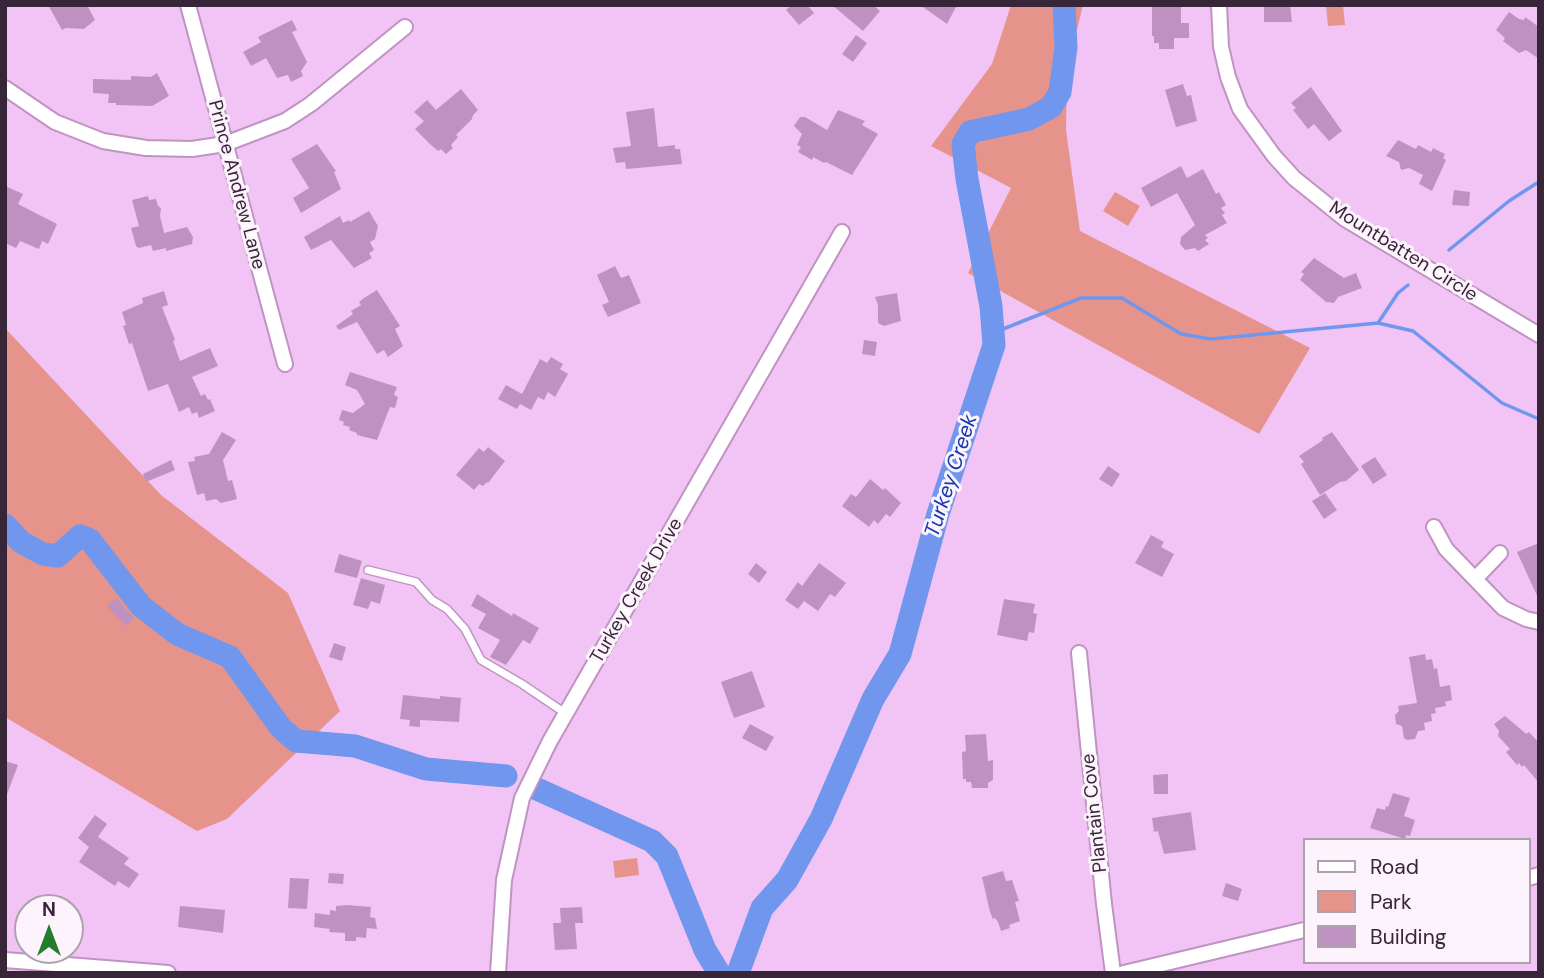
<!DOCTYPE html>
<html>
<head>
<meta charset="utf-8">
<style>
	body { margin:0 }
	#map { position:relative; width:1544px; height:978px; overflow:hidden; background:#f2c4f5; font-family:"DM Sans",sans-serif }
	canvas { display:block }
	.frame { position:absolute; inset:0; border:7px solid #372638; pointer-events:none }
	.legend { position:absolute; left:1303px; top:838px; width:228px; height:126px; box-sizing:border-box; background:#fdf3fd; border:2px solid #aea1ae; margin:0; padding:9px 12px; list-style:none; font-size:21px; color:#372638 }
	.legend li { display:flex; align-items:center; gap:14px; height:35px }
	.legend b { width:35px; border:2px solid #aea1ae }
	.north { position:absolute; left:14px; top:894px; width:70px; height:70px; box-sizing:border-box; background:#fdf3fd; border:2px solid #aea1ae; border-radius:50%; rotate:0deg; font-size:19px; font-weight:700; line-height:28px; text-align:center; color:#372638 }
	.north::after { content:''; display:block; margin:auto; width:24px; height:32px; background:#227d2c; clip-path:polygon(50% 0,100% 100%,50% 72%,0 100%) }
</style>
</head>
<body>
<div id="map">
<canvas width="1544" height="978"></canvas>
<div class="frame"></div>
<ul class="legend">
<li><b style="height:9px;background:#fff"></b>Road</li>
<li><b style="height:19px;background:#e6938c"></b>Park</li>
<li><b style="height:19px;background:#be92c0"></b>Building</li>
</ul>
<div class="north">N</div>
</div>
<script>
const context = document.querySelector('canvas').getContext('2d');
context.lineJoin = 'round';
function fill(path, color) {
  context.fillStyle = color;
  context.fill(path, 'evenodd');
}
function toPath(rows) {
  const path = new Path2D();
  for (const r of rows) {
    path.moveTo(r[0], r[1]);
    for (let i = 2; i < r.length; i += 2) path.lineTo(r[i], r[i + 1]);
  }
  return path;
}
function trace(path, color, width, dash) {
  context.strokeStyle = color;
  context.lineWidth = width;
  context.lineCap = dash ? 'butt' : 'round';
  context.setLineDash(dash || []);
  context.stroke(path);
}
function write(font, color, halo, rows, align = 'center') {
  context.font = font + ' "DM Sans",sans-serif';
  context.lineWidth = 6;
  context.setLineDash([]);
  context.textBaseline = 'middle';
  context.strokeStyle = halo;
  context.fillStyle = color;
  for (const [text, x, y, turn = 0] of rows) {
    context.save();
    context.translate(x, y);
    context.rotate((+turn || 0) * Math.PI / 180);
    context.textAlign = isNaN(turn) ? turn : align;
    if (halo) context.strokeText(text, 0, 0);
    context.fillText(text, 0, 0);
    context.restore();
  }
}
fill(toPath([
	[1011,5,1083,5,1067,71,1066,130,1080,231,1310,348,1259,434,968,273,1011,188,931,146,992,64],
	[1326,5,1343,5,1345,25,1328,26],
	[1115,192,1140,206,1128,226,1103,211],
	[5,328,161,495,288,593,340,711,227,819,197,831,5,717],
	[637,858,639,875,615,878,613,861]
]), '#e6938c');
trace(toPath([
	[1449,250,1509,201,1537,183],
	[1378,323,1398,293,1408,285],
	[993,333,1081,298,1122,298,1181,334,1211,339,1378,323,1413,331,1502,403,1539,419]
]), '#7097ed', 3.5);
trace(toPath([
	[5,525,21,542,43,554,58,556,80,536,90,540,141,606,177,634,230,657,281,728,296,741,355,746,426,769,506,776],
	[537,789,652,841,667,856,705,950,719,973],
	[738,973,762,908,787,880,821,819,873,699,900,654,938,514,994,345,991,306,967,179,963,144,970,132,1029,119,1051,107,1060,92,1066,47,1064,5]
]), '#7097ed', 23);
fill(toPath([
	[48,5,87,5,95,20,84,29,66,28,62,30],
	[792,5,807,5,814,13,799,25,786,10],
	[832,5,873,5,880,11,863,31],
	[920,5,957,5,947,24],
	[1152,5,1181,6,1181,23,1189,23,1189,38,1174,38,1174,49,1159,49,1159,43,1154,43,1154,36,1152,36],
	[1264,5,1290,5,1292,22,1264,22],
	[1509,12,1519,19,1524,20,1525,17,1539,27,1539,59,1526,50,1519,53,1503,41,1505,38,1496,30],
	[292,20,297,30,292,32,307,62,301,71,303,76,291,82,288,75,277,78,266,58,251,66,243,52,261,42,258,37],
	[856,35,867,43,853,62,842,54],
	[157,73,169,96,152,106,116,105,116,103,108,103,109,94,93,93,93,79,131,80,131,76,151,77],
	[1183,84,1187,96,1191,95,1197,121,1176,127,1165,90],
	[1311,87,1342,131,1329,141,1314,124,1308,129,1293,110,1296,108,1291,103],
	[461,89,478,110,473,115,472,119,456,135,458,137,451,145,453,148,446,154,441,149,438,151,430,144,415,129,424,121,414,112,427,100,436,110],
	[654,108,658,147,675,145,675,149,680,149,682,164,626,169,625,162,616,163,613,148,631,146,626,112],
	[838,110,865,121,862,125,878,134,852,175,826,162,824,163,813,157,812,160,798,152,801,147,797,145,802,134,794,126,800,117,805,117,827,130],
	[1398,140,1416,149,1418,145,1431,152,1433,148,1445,154,1443,158,1446,160,1432,191,1419,184,1423,175,1409,168,1401,170,1399,162,1386,156],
	[317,144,336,171,334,172,341,189,301,213,293,198,309,188,291,159],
	[1181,166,1187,178,1203,169,1216,194,1219,192,1226,205,1221,208,1225,213,1222,215,1227,223,1205,235,1208,238,1205,240,1209,244,1198,251,1195,248,1185,250,1180,244,1181,237,1195,225,1177,193,1151,207,1141,188],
	[5,186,23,194,18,204,57,224,48,244,42,241,39,249,20,241,16,248,5,243],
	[1454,190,1470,192,1469,206,1452,205],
	[148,196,149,200,156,199,158,206,161,208,160,216,164,233,187,227,193,237,192,244,166,251,166,248,153,251,151,245,139,248,136,246,131,228,139,226,132,200],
	[369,211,378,226,375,239,370,242,374,250,369,253,372,258,354,268,331,240,311,250,304,237,340,216,343,223,349,220,350,222],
	[1314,258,1344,278,1356,273,1362,288,1338,297,1334,303,1326,302,1300,280,1304,274,1301,272],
	[615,266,621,278,629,275,641,303,608,317,602,305,609,302,597,275],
	[377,290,400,326,395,329,403,346,388,357,384,350,377,354,357,322,339,330,336,326,353,314,351,311,361,305,359,302,364,298],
	[164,291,168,305,162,307,175,340,173,341,180,361,210,348,218,366,192,377,201,396,205,394,208,400,210,399,215,411,199,418,197,412,192,414,189,407,179,412,168,384,148,391,132,343,129,344,123,326,126,325,122,312,143,303,142,298],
	[897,293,901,321,884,326,878,323,878,305,875,297],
	[864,340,877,342,875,356,862,354],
	[551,357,563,364,560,369,568,374,555,397,548,392,544,400,538,397,531,410,520,404,517,409,498,399,506,385,522,394,540,359,547,363],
	[350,372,397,387,394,395,398,397,395,408,390,407,377,440,357,435,357,433,349,430,350,427,343,425,344,422,339,420,342,410,353,413,365,404,357,390,345,385],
	[222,432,236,440,223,460,228,481,232,480,237,499,221,503,216,499,206,501,204,493,197,495,188,462,195,461,194,457,209,454],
	[1332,432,1359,470,1346,481,1340,482,1320,495,1301,464,1304,462,1299,456,1323,440,1322,438],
	[488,447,505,461,488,483,487,482,483,486,479,484,474,490,456,475,479,448,484,452],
	[1375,457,1387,475,1373,484,1361,466],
	[171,460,175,470,146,482,143,474],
	[1108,466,1120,474,1112,487,1099,479],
	[870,479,883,490,885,488,901,503,890,517,886,514,878,524,874,520,869,527,842,506,851,494,856,497],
	[1325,493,1337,510,1324,519,1312,501],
	[1151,535,1164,542,1161,547,1174,554,1162,577,1135,563],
	[1539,543,1539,600,1517,552],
	[339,554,362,561,357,578,334,572],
	[756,563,767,572,759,583,748,574],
	[819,563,846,583,835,597,830,594,818,611,804,601,798,609,785,600,798,582,802,586],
	[361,578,385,585,380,604,371,601,368,609,353,605],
	[477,594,512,616,513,613,539,628,530,644,523,640,506,665,490,657,500,640,478,628,486,614,471,606],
	[116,598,134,618,126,626,107,606],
	[1004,599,1035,604,1033,613,1037,614,1034,633,1029,632,1027,641,997,635],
	[334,643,346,647,342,661,329,657],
	[1425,654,1426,660,1432,659,1434,669,1437,668,1440,687,1450,685,1452,700,1445,702,1446,706,1435,708,1436,713,1431,714,1432,721,1424,723,1425,730,1418,731,1415,739,1407,740,1404,738,1402,726,1396,724,1395,715,1399,711,1398,706,1417,703,1409,657],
	[752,671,765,707,734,718,721,682],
	[403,695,440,699,440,696,461,698,459,722,420,720,420,727,409,726,410,720,400,719],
	[1505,716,1524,732,1526,734,1529,732,1539,743,1539,783,1524,765,1522,767,1519,763,1517,765,1506,752,1510,749,1498,736,1499,731,1494,724],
	[750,724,774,737,766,751,742,738],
	[986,734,988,761,993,760,993,780,988,783,988,788,972,788,971,782,966,782,966,779,963,779,962,752,966,751,965,735],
	[5,761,18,765,6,797,5,797],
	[1168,774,1168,794,1154,794,1153,775],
	[1393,793,1410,798,1404,816,1415,820,1410,836,1406,835,1405,839,1370,828,1377,808,1385,810,1386,806,1388,807],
	[1191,812,1196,850,1164,854,1158,831,1154,832,1152,818],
	[95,815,107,824,98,837,129,858,124,864,139,874,129,888,118,881,115,886,79,862,89,847,78,838],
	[1003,871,1006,881,1012,880,1019,901,1015,902,1020,921,1009,925,1010,928,1001,931,998,922,995,918,993,919,990,912,982,877],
	[329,873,344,874,343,884,328,883],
	[290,878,309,879,307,909,288,908],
	[1226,883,1242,889,1238,901,1222,896],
	[347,905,371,907,370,917,375,918,377,929,367,928,366,938,356,937,356,941,345,941,345,933,329,932,330,929,314,927,315,913,330,915,330,910,336,911,336,906],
	[180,906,225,910,223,933,178,927],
	[582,907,583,923,575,923,577,949,555,950,553,923,561,923,560,908]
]), '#be92c0');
const lane = toPath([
	[368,570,416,582,432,600,447,609,465,629,481,660,522,684,565,713]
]);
const street = toPath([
	[188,5,285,364],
	[1219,5,1221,47,1228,77,1240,109,1274,156,1294,178,1345,219,1539,335],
	[5,88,55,122,103,141,146,148,192,149,225,144,285,121,311,104,405,27],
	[1434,527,1446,549,1503,608,1526,619,1539,622],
	[1475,579,1500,553],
	[1079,653,1104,904,1113,973],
	[1528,878,1539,875],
	[5,960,168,973],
	[498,973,504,880,522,798,550,741,842,232],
	[1124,973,1304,930]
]);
trace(lane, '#bf93c2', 10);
trace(street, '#bf93c2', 18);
trace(lane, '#fff', 7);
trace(street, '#fff', 14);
write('19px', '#372638', '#fdf3fd', [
	["Prince Andrew Lane",236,185,75],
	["Mountbatten Circle",1403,252,32],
	["Turkey Creek Drive",637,591,-60],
	["Plantain Cove",1095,813,-96]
]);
write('italic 21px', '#1138b3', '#fdf3fd', [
	["Turkey Creek",952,476,-72]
]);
</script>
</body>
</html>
